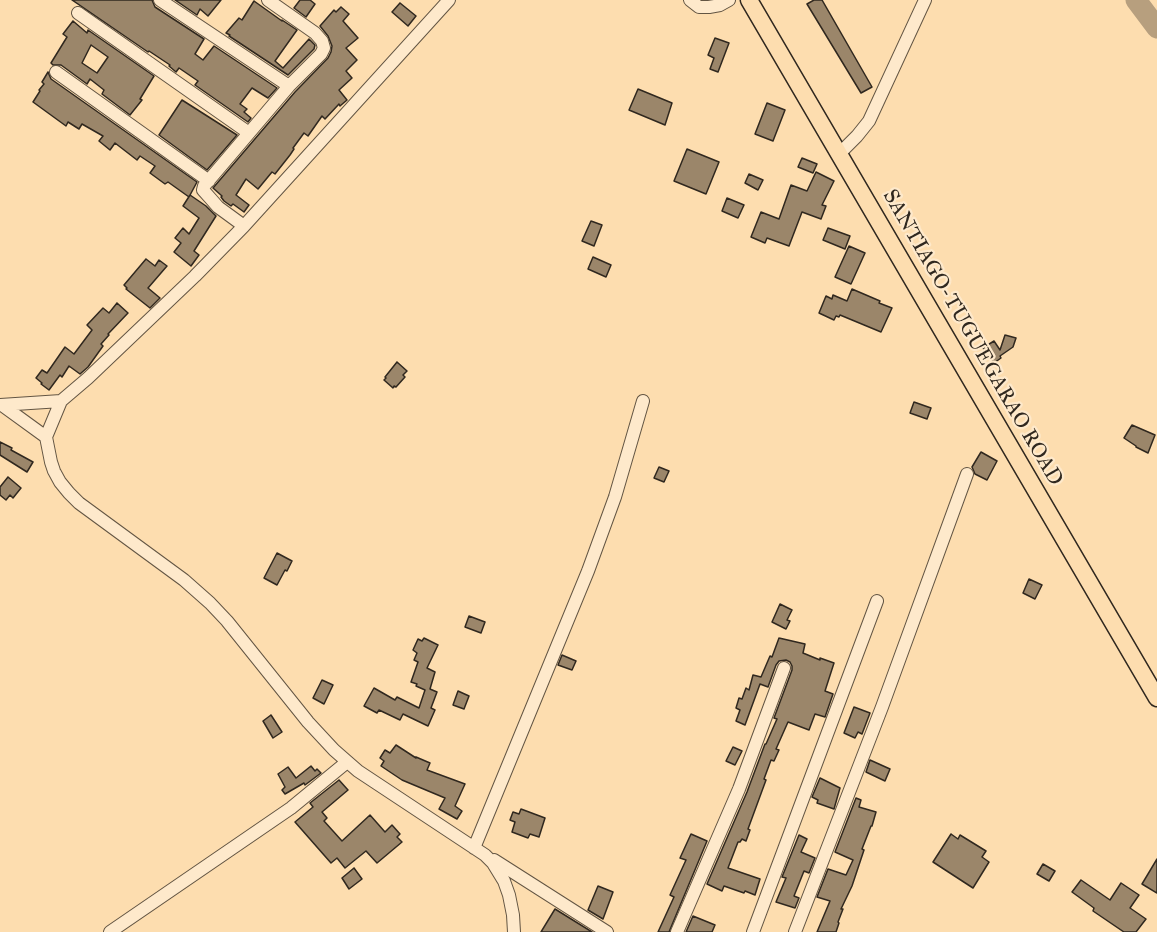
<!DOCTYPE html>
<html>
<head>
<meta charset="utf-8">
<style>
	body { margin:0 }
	canvas { display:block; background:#fdddaf }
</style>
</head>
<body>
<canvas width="1157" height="932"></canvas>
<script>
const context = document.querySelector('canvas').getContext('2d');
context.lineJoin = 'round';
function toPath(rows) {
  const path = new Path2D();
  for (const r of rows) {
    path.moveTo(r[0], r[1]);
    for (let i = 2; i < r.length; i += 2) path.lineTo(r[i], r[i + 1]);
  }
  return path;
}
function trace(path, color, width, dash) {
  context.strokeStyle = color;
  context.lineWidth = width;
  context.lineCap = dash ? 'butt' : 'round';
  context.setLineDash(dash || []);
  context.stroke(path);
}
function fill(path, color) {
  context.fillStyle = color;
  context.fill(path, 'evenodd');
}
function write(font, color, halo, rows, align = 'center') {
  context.font = font + ' "IM FELL Great Primer",serif';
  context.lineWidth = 4.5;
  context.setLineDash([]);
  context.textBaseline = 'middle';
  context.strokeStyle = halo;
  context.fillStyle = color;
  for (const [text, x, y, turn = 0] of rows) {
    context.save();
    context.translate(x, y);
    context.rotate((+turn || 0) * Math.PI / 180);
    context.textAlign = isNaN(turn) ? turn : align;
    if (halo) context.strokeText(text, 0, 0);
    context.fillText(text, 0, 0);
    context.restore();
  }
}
trace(toPath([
	[1136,0,1157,28]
]), '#b79f7e', 21);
const building = toPath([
	[72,0,152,0,155,7,204,39,195,54,203,60,214,46,277,88,268,98,252,88,240,104,247,109,244,112,251,118,248,122,195,85,198,81,179,68,176,72,169,66,170,65,149,51,148,52,72,0],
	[175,0,221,0,208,16,200,9,197,15,175,0],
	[300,0,310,0,315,4,306,17,294,8,300,0],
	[814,0,822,0,872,87,861,93,807,4,814,0],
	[254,1,282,21,282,20,297,30,275,61,283,68,309,39,315,45,314,49,288,75,229,36,230,35,226,33,239,18,242,20,254,1],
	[400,3,416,16,408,26,392,12,400,3],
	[341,7,349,14,343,21,358,38,346,48,357,60,346,71,352,78,339,90,347,100,340,106,339,104,325,119,322,116,308,136,304,133,293,148,294,149,290,155,275,174,272,172,258,189,246,179,236,195,249,205,244,212,233,204,231,206,224,201,221,197,222,196,213,188,295,92,328,58,331,52,332,46,328,36,320,26,334,10,336,12,341,7],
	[73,21,87,33,88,30,154,76,140,99,142,100,130,115,102,94,104,90,90,79,87,84,61,65,53,65,51,63,67,37,63,34,73,21],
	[91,45,108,57,97,73,82,63,91,45],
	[715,38,729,43,718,72,710,69,714,58,708,55,715,38],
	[48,72,51,79,197,182,189,197,168,182,165,184,150,173,155,166,140,156,137,160,115,143,110,150,99,141,103,136,82,124,79,129,68,122,66,126,33,102,40,91,39,90,44,84,42,82,48,72],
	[638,89,672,103,665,125,629,110,638,89],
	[182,100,237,135,207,170,159,135,182,100],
	[767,103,785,110,773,141,755,134,767,103],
	[687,149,719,162,706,194,674,181,687,149],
	[802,158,817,164,813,173,798,167,802,158],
	[816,172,834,181,822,205,826,206,821,219,802,212,789,246,767,238,765,243,751,237,761,212,779,219,791,185,807,191,816,172],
	[749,174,763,180,758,190,745,183,749,174],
	[190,195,206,206,216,216,194,251,199,255,191,266,174,252,181,243,175,238,183,228,189,234,199,218,183,206,190,195],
	[727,198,744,205,738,218,722,211,727,198],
	[591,221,602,225,594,246,582,241,591,221],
	[828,228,850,236,845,249,823,240,828,228],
	[849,246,865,253,851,284,835,277,849,246],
	[593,257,611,265,606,277,588,269,593,257],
	[146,259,155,266,159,260,167,266,148,288,160,298,150,308,126,289,127,288,124,285,146,259],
	[852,289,880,301,879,303,892,308,881,332,840,315,839,317,836,316,834,320,819,313,826,296,832,299,833,295,847,301,852,289],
	[117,303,128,313,108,334,109,335,101,344,103,346,88,367,80,374,69,366,62,377,60,375,49,390,41,384,42,383,36,378,42,370,47,373,65,347,74,354,92,330,87,325,103,308,109,313,117,303],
	[1005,335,1016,338,1013,347,1000,356,1001,358,994,363,983,348,994,341,1000,350,1005,335],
	[397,362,407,371,403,375,405,377,396,387,394,386,393,388,384,380,386,378,385,377,397,362],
	[914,402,931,408,927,419,910,413,914,402],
	[1132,425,1155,435,1148,453,1136,447,1136,446,1124,438,1132,425],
	[0,442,12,448,11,450,33,462,27,472,0,455,0,442],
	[981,452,997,461,987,480,975,474,972,467,981,452],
	[659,467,669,471,664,482,654,478,659,467],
	[8,477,21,488,13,498,10,495,6,500,0,495,0,487,8,477],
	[277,553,292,561,287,571,285,570,277,585,264,578,277,553],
	[1029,579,1042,585,1035,599,1023,593,1029,579],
	[780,604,792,610,787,620,790,621,786,629,772,622,780,604],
	[469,616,485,622,481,633,465,627,469,616],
	[424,638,438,645,427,668,435,672,430,689,437,692,431,708,435,710,428,726,403,714,400,720,379,710,377,713,364,706,374,688,395,700,397,697,419,708,425,690,416,686,417,684,411,682,418,662,414,660,417,653,413,650,418,639,422,641,424,638],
	[779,638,805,644,803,653,820,660,820,658,834,663,825,691,833,694,825,717,815,714,809,730,788,722,776,749,779,750,774,761,771,760,764,779,766,780,748,829,750,830,746,841,742,839,740,842,738,842,728,868,760,879,755,895,745,891,744,893,724,886,722,891,707,884,747,792,765,744,766,744,777,719,774,718,792,670,792,666,790,662,786,660,779,661,776,665,768,687,760,684,745,725,736,721,740,710,736,708,739,698,742,699,746,688,749,690,753,675,761,677,770,656,772,657,779,638],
	[562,655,576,661,572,670,558,665,562,655],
	[322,680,333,685,324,704,313,698,322,680],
	[458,691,469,696,464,709,453,705,458,691],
	[854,707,870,713,862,734,858,732,855,738,844,733,854,707],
	[271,715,282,732,273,738,263,721,271,715],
	[396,745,416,758,416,757,430,763,427,770,465,784,455,806,462,811,457,819,439,809,445,798,402,780,381,766,384,761,380,758,385,750,390,753,396,745],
	[733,747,742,751,735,765,726,761,733,747],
	[870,760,890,769,885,781,866,772,870,760],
	[311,766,315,771,317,769,321,773,305,785,304,783,285,794,282,790,285,787,278,774,288,767,296,778,311,766],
	[820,778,840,788,834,809,817,803,818,800,812,797,820,778],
	[339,780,348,790,322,812,327,818,324,821,342,841,370,815,385,832,392,825,400,834,397,837,402,842,377,863,366,851,345,868,337,858,331,863,295,822,313,807,310,803,339,780],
	[856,798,861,800,859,807,876,812,872,826,871,826,862,849,864,850,852,886,841,909,843,909,838,922,839,923,836,932,817,932,830,901,817,897,828,869,846,875,853,860,835,852,856,798],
	[521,809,545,818,539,837,530,834,528,838,512,832,515,822,510,820,513,812,519,814,521,809],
	[691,834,707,841,669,932,658,932,674,897,670,895,686,860,680,858,691,834],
	[951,834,958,839,960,835,986,851,982,857,989,862,973,888,933,862,951,834],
	[799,835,807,839,801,852,815,858,809,873,804,871,794,896,799,898,795,908,776,902,786,878,782,877,799,835],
	[1157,859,1157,893,1142,884,1157,859],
	[1043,864,1055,871,1049,881,1037,874,1043,864],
	[354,868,362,879,349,889,342,878,354,868],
	[1081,880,1110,900,1121,883,1139,895,1130,908,1146,919,1136,932,1124,932,1093,911,1094,908,1072,892,1081,880],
	[598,886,613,892,603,919,588,910,598,886],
	[555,909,592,932,541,932,555,909],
	[693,916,715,925,712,932,686,932,693,916]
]);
fill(building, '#9b866a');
trace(building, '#30281f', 1.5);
const minor = toPath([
	[160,0,289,86],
	[449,0,244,226,195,276,88,378,61,401,46,437,51,462,54,471,60,482,69,493,79,503,184,580,210,603,227,621,308,722,334,750,358,771,485,855,493,863,504,881,509,895,513,915,514,932],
	[690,0,699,7,709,7,720,5,729,0],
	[78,13,249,133],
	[56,72,209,181],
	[839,154,857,136,869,121,925,0],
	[244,226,218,207,211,199,203,190,204,186,289,86,321,54,324,48,322,41,315,33,268,0],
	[0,405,61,401],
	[2,405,46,437],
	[474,848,588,571,615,497,643,401],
	[494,860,607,932],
	[110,932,291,808,347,762],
	[677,932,739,789,784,668],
	[753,932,877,601],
	[795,932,882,707,967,474]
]);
const highway = toPath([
	[749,0,1157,698]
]);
trace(minor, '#635543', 14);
trace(highway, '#30281f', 19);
trace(minor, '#fee9cb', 12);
trace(highway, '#fdddaf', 16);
write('21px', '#30281f', '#fee9cb', [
	["SANTIAGO-TUGUEGARAO ROAD",972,338,60]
]);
</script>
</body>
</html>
